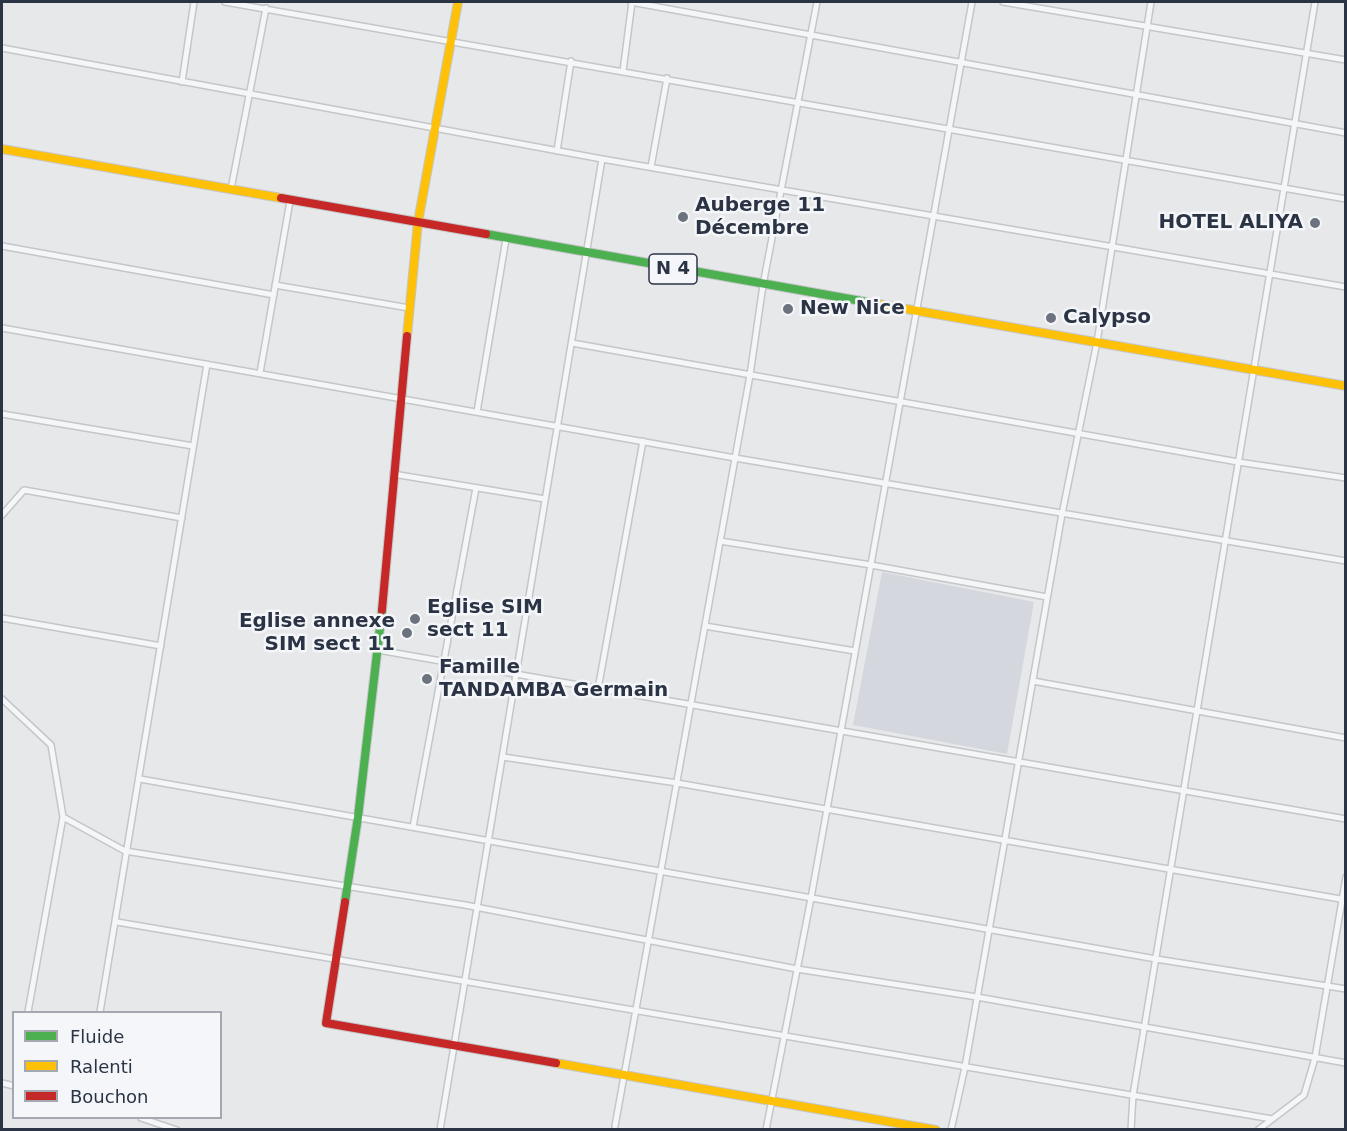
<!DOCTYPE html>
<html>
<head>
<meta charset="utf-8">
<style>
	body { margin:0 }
	#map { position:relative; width:1347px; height:1131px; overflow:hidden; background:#e6e8ea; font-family:"DejaVu Sans",sans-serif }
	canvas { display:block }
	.frame { position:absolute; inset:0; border:3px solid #2b3445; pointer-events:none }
	.legend { position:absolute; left:12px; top:1011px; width:210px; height:108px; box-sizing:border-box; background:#f4f6f9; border:2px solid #a4a8b1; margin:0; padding:8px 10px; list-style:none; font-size:18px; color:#2b3445 }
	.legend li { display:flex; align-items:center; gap:12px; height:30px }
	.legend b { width:30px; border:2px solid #a4a8b1 }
</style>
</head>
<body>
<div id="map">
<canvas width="1347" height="1131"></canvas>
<div class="frame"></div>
<ul class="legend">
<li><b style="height:8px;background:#4caf50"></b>Fluide</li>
<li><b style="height:8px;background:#ffc107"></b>Ralenti</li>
<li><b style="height:8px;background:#c62828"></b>Bouchon</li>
</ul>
</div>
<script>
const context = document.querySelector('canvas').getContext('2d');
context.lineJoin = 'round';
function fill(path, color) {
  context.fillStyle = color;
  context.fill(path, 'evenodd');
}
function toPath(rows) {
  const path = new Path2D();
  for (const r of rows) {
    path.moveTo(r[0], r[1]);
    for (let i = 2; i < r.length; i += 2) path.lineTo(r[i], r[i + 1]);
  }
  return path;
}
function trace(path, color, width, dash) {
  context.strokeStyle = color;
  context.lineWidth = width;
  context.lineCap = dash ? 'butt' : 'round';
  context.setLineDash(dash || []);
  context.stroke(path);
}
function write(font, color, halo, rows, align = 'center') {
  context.font = font + ' "DejaVu Sans",sans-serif';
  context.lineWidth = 5;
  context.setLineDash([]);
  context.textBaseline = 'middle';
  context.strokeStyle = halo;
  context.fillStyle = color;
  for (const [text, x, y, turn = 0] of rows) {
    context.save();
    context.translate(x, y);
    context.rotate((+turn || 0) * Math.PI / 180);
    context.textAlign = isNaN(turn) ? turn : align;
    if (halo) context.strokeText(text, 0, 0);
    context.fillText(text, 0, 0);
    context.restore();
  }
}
fill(toPath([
	[882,572,1034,602,1007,754,853,725]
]), '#d4d7dd');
const street = toPath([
	[225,2,1346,199],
	[631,2,1346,133],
	[1003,2,1346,60],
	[2,48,602,159,1346,287],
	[623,71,632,2],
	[182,82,194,2],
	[557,151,571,61],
	[651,167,667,78],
	[231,189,266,8],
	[2,246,274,295],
	[275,285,409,308],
	[2,328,735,458,1346,561],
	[572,343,1238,462,1346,478],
	[260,373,290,201],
	[477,412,506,239],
	[2,414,193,446],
	[393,474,545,499],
	[2,515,24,490,182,518],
	[720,541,871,565,1047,597],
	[2,618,161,646],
	[705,626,855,651],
	[378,650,1346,819],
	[1033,681,1346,738],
	[598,689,643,441],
	[2,699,51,745,63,817,125,851,465,905,797,969,977,997,1346,1063],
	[503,757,677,783,1346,900],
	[140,779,1156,959,1346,989],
	[413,827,476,488],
	[117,922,1272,1119],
	[28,1012,63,817],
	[100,1012,207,364],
	[2,1083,14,1086],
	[141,1118,177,1130],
	[615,1126,750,375,763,285,817,2],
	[440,1130,602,159],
	[766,1130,811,898,972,2],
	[951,1130,965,1067,1062,514,1097,342,1151,2],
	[1131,1130,1133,1095,1315,2],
	[1258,1130,1304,1095,1315,1058,1346,877]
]);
const fast = toPath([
	[486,234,878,304],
	[345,902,358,817,382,610]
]);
const slow = toPath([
	[2,149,281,198],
	[878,304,1346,386],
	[407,336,418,222,458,2],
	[556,1063,936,1130]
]);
const jam = toPath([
	[281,198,486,234],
	[382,610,407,336],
	[345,902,326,1023,556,1063]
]);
trace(street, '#c4c6c8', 8);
trace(fast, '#c4c6c8', 10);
trace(slow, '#c4c6c8', 10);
trace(jam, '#c4c6c8', 10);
trace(street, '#f5f6f7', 5);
trace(fast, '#4caf50', 8);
trace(slow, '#ffc107', 8);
trace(jam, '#c62828', 8);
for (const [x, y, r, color] of [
	[683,217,6,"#6c737f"],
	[1315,223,6,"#6c737f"],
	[788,309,6,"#6c737f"],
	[1051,318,6,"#6c737f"],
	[415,619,6,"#6c737f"],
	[407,633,6,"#6c737f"],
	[427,679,6,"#6c737f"]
]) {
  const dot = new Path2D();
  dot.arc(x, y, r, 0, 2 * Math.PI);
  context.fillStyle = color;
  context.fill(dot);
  trace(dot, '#f4f6f9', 2);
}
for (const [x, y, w] of [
	[673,269,48]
]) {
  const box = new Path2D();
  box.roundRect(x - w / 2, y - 15, w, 30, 4.5);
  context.fillStyle = '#f4f6f9';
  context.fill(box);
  trace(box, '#2b3445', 1.5);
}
write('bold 18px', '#2b3445', null, [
	["N 4",673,269]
]);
write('bold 20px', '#2b3445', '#f4f6f9', [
	["Auberge 11",695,206],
	["Décembre",695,229],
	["HOTEL ALIYA",1303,223,"right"],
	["New Nice",800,309],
	["Calypso",1063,318],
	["Eglise SIM",427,608],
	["sect 11",427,631],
	["Eglise annexe",395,622,"right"],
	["SIM sect 11",395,645,"right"],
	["Famille",439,668],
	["TANDAMBA Germain",439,691]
], 'left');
</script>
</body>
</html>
